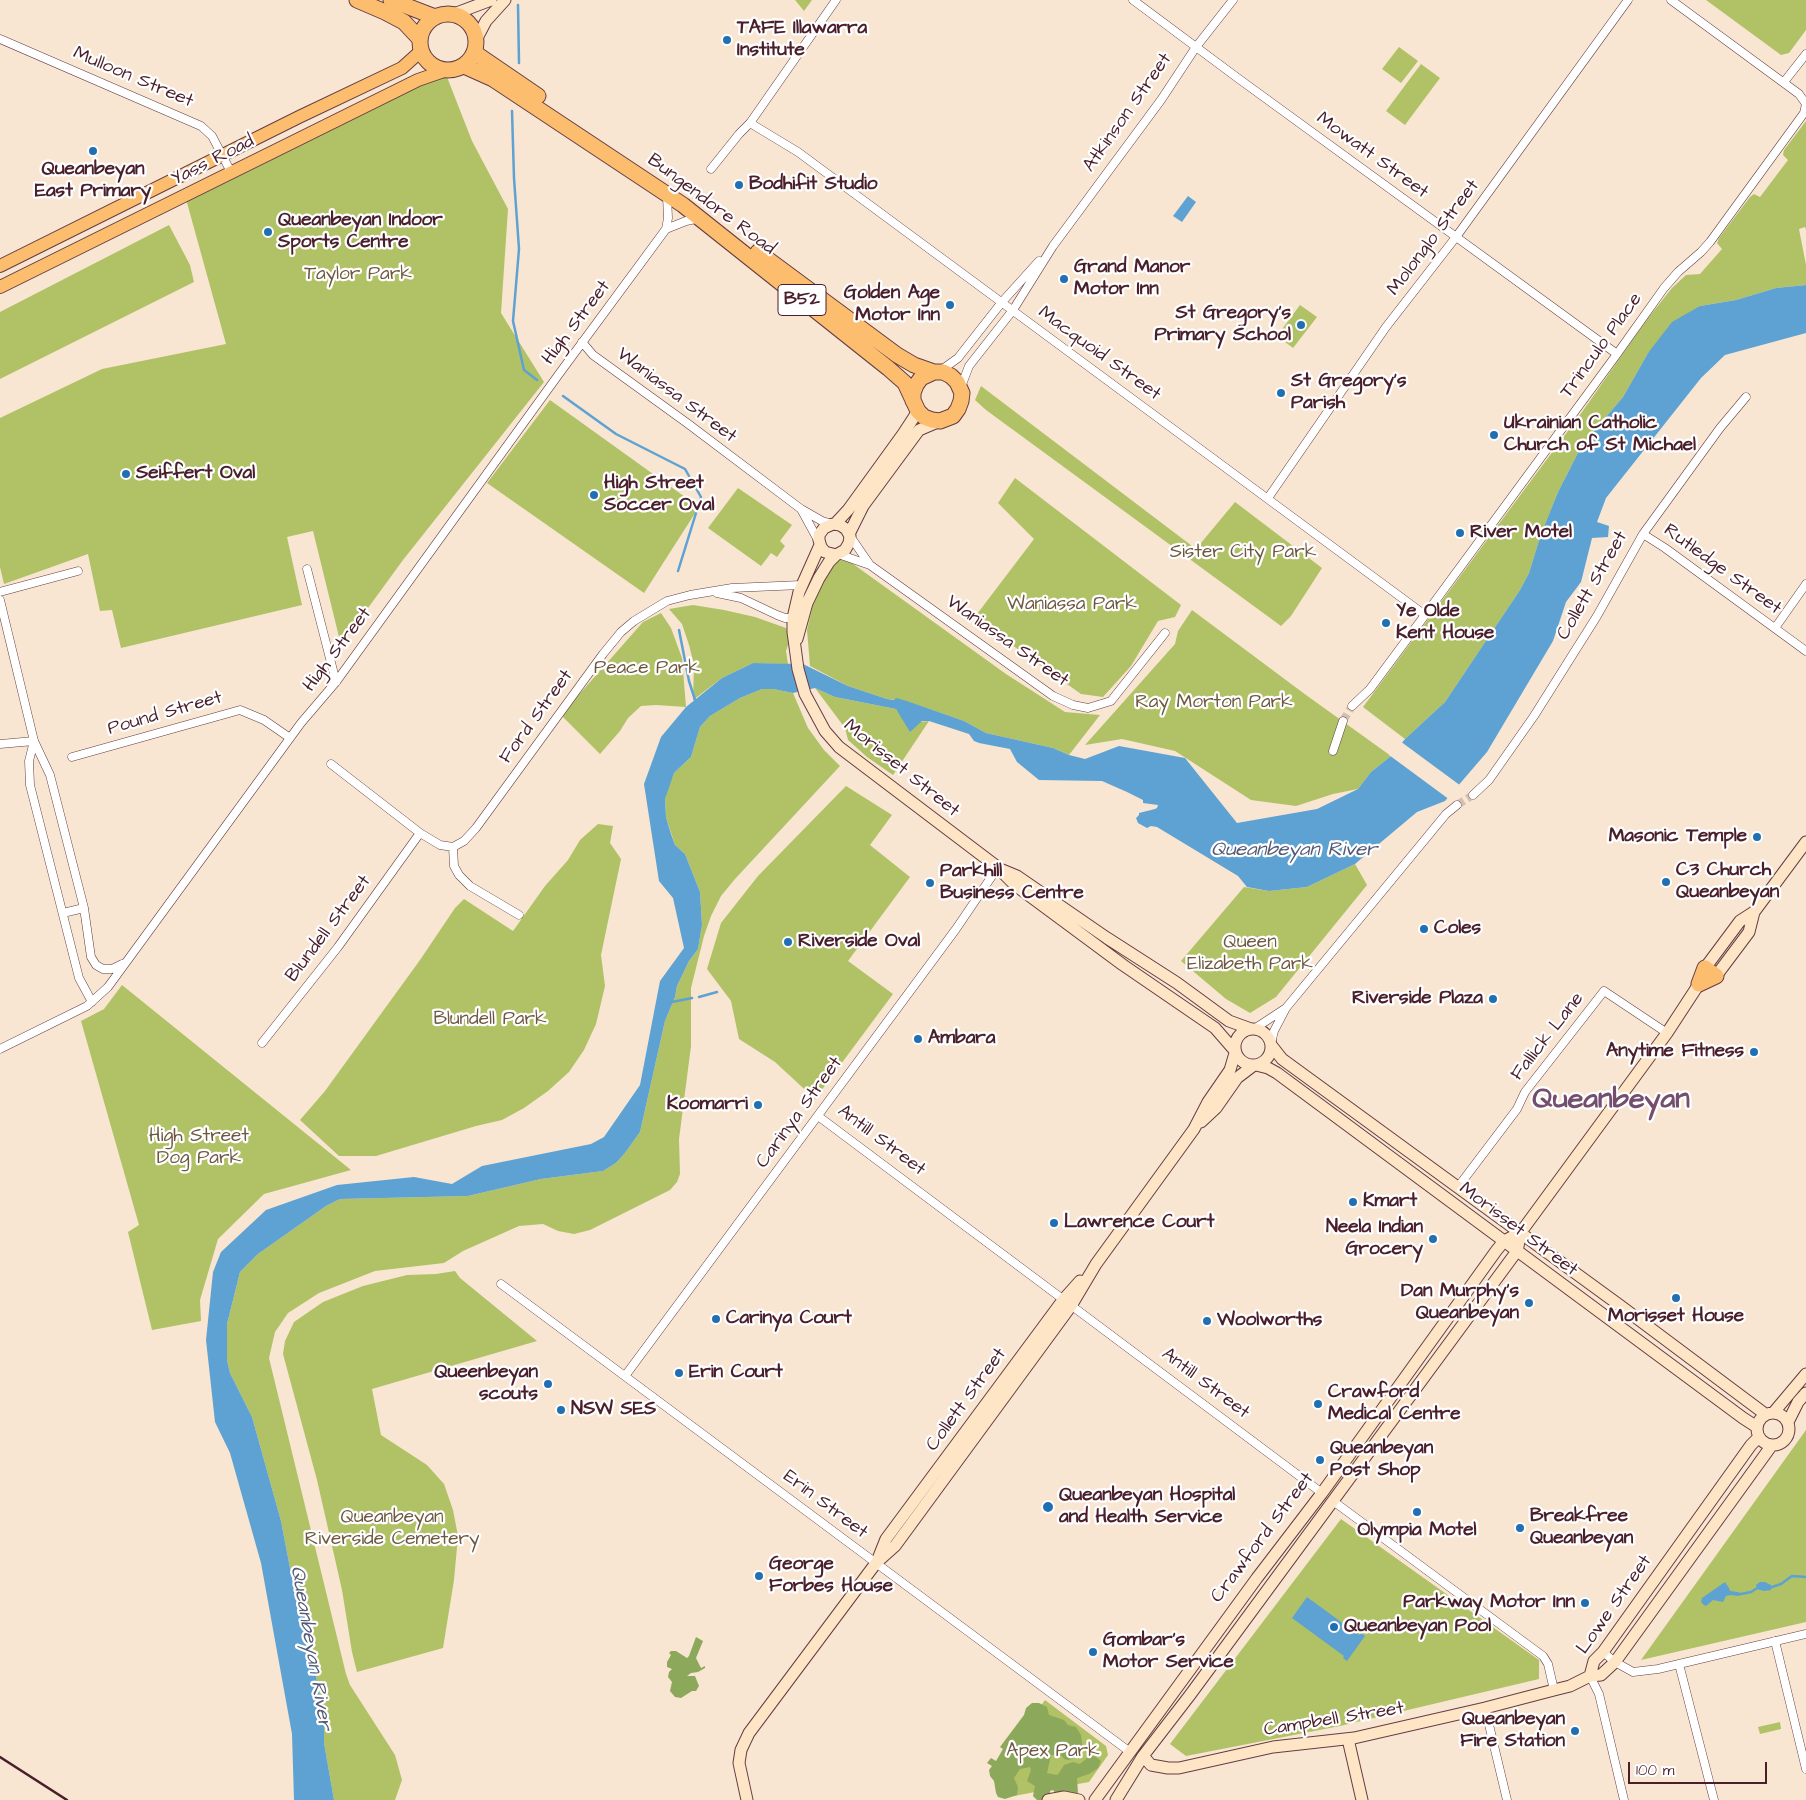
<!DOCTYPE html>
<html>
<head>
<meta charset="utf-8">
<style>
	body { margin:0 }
	#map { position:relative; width:1806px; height:1800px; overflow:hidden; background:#f8e6d2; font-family:"Architects Daughter",sans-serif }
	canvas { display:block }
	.scale { position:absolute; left:1628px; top:1762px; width:139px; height:22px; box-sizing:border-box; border:2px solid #4a1f2b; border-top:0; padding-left:6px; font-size:15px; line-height:18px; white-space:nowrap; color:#4a1f2b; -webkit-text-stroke:4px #fff; paint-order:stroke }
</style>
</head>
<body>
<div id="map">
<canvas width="1806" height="1800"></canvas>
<div class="scale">100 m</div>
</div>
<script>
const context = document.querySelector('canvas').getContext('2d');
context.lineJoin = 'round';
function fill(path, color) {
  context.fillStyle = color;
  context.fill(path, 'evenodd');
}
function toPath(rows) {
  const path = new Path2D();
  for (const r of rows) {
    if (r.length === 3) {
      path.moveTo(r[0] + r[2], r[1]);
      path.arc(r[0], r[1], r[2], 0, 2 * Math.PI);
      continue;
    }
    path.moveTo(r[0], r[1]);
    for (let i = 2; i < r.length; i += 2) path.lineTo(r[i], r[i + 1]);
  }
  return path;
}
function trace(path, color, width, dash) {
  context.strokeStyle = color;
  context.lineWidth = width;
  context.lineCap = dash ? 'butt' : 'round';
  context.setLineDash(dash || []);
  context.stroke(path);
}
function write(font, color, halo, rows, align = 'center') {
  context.font = font + ' "Architects Daughter",sans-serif';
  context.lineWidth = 4.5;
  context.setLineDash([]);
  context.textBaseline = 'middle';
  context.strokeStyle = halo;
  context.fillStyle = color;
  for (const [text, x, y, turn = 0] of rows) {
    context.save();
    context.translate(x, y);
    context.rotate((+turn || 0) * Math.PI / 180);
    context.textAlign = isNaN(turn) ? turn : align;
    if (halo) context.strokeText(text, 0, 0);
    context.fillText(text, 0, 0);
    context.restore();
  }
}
fill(toPath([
	[795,0,812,0,804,11],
	[1706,0,1806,0,1806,30,1789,53,1781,55],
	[1399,47,1418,61,1401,83,1382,69],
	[1421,64,1440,78,1405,125,1386,111],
	[447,77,472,141,508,209,501,313,544,382,403,560,341,645,313,531,287,537,302,605,121,648,112,610,100,611,88,554,4,584,0,567,0,418,102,369,226,344,186,199,411,85],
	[1806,121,1806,230,1805,227,1799,229,1806,265,1806,285,1776,288,1736,300,1700,306,1648,353,1623,397,1582,445,1558,492,1541,534,1529,573,1520,590,1445,702,1405,739,1363,707,1582,412,1648,318,1672,288,1686,275,1700,274,1722,249,1717,243,1719,238,1750,197,1754,194,1760,197,1788,160,1783,155,1784,150],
	[169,225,190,265,194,282,0,379,0,312],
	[1300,305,1317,317,1293,348,1277,336],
	[981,386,1196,549,1235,502,1322,568,1291,616,1281,626,986,410,975,400],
	[550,400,699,507,644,593,487,483],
	[1015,478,1181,605,1175,617,1158,621,1131,666,1103,697,1081,694,974,618,1034,539,998,503],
	[738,488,792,525,780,541,785,546,777,557,771,553,761,566,708,528],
	[842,556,1006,674,1065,712,1100,715,1069,755,1053,748,986,733,964,721,906,701,887,699,848,686,810,666,807,630,815,597,830,570],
	[693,605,724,610,755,617,786,628,790,639,786,651,788,664,753,663,722,678,693,700,694,665,689,645,682,624,669,609],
	[1192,610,1306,695,1391,756,1371,772,1358,789,1333,794,1296,806,1251,800,1175,751,1122,739,1085,745,1175,644,1178,631],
	[661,613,671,628,682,658,686,707,656,705,641,706,628,718,620,731,600,754,561,715,643,622],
	[815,688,835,697,896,709,906,723,929,721,893,775,867,757,848,740,845,728],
	[762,689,773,689,793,693,808,728,824,750,840,766,735,879,721,896,711,916,704,936,691,988,691,1046,679,1139,680,1174,677,1182,670,1190,590,1230,574,1234,558,1231,543,1224,519,1226,463,1251,444,1263,375,1271,319,1293,288,1313,275,1332,269,1358,346,1674,350,1685,395,1755,402,1780,395,1800,334,1800,324,1743,324,1719,299,1585,290,1568,281,1521,252,1417,230,1373,227,1360,227,1324,240,1272,258,1254,326,1206,340,1199,468,1196,541,1179,603,1171,616,1163,625,1153,640,1132,665,1021,675,997,677,986,689,961,698,949,702,925,700,892,685,854,675,845,666,817,665,799,668,787,674,773,691,757,700,727,710,716,740,698],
	[846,786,892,815,870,845,910,877,848,961,893,994,815,1099,775,1062,739,1039,731,1001,707,969,721,923,758,876],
	[598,824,613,826,610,843,621,859,601,955,605,986,596,1024,584,1050,569,1072,548,1091,524,1108,502,1120,476,1126,376,1156,339,1156,300,1120,325,1091,420,960,455,908,464,899,513,931,545,886,568,860,580,840],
	[1355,864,1367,885,1276,997,1250,1013,1226,999,1181,961,1244,887,1269,891,1307,887],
	[122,985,351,1170,264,1194,218,1239,200,1300,201,1321,152,1330,128,1232,139,1225,81,1021,104,1009],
	[455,1271,460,1278,537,1341,372,1389,381,1435,427,1465,444,1484,453,1510,458,1536,454,1580,443,1648,357,1672,352,1652,342,1590,317,1480,283,1354,285,1341,294,1322,323,1302,363,1286,407,1275,436,1274],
	[1806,1430,1806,1622,1641,1660],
	[1341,1519,1539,1660,1539,1679,1340,1726,1186,1756,1170,1744],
	[1045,1700,1106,1746,1108,1755,1089,1782,1003,1798,997,1768],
	[1780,1722,1781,1729,1760,1734,1758,1727]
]), '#b0c265');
fill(toPath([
	[696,1637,703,1641,696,1658,701,1668,705,1666,705,1668,698,1672,691,1673,687,1676,695,1676,699,1686,696,1691,692,1691,681,1698,675,1697,670,1691,672,1682,668,1677,669,1672,672,1669,667,1667,667,1662,671,1655,669,1653,671,1651,676,1651,687,1658,689,1656],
	[1032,1703,1039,1703,1047,1707,1049,1715,1064,1720,1068,1725,1076,1727,1081,1735,1083,1751,1082,1753,1079,1752,1072,1759,1068,1760,1064,1759,1062,1756,1051,1755,1047,1773,1057,1775,1059,1773,1064,1765,1073,1762,1080,1764,1092,1754,1101,1761,1098,1768,1089,1774,1077,1778,1078,1793,1072,1800,1056,1794,1053,1790,1050,1791,1050,1795,1044,1800,1037,1800,1033,1796,1035,1786,1027,1781,1031,1770,1030,1767,1020,1769,1014,1778,1018,1787,1017,1795,1005,1799,998,1797,996,1793,994,1781,990,1776,989,1770,992,1766,987,1763,991,1758,996,1761,1003,1749,1000,1747,1024,1715,1026,1708]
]), '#8ca85a');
fill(toPath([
	[1188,196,1196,202,1182,222,1173,216],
	[1806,285,1806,333,1725,355,1701,378,1606,498,1597,522,1609,526,1608,537,1592,538,1581,582,1566,602,1553,641,1487,752,1445,801,1417,812,1355,864,1307,887,1269,891,1247,887,1238,876,1157,827,1151,826,1147,828,1138,823,1136,818,1139,815,1139,813,1155,809,1157,808,1158,805,1143,803,1143,800,1127,792,1102,781,1039,780,1017,762,1010,749,979,743,974,741,969,734,929,721,922,721,910,732,896,709,835,697,815,688,793,693,773,689,762,689,740,698,710,716,700,727,691,757,674,773,665,799,666,817,671,834,675,845,685,854,700,892,702,925,698,949,689,961,677,986,675,997,665,1021,640,1132,625,1153,616,1163,603,1171,541,1179,468,1196,340,1199,326,1206,258,1254,240,1272,227,1324,227,1360,230,1373,252,1417,281,1521,290,1568,299,1585,324,1719,324,1743,334,1800,294,1800,292,1734,261,1563,230,1453,215,1422,206,1340,213,1272,221,1252,266,1210,337,1185,414,1177,452,1184,482,1166,591,1144,604,1137,640,1085,660,981,684,948,673,898,659,881,644,784,661,737,686,707,722,678,753,663,803,664,848,686,887,699,894,700,896,698,907,701,964,721,986,733,1053,748,1069,755,1085,759,1119,746,1185,758,1237,823,1317,809,1358,789,1371,772,1391,756,1405,739,1445,702,1520,590,1529,573,1541,534,1558,492,1582,445,1623,397,1648,353,1672,322,1700,306,1736,300,1776,288],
	[1725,1582,1729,1588,1730,1591,1738,1592,1743,1594,1742,1595,1737,1596,1731,1595,1726,1596,1723,1602,1713,1600,1706,1606,1704,1605,1701,1602,1702,1598],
	[1760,1582,1765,1582,1771,1585,1771,1590,1764,1591,1757,1589,1756,1585],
	[1307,1597,1359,1635,1361,1633,1365,1636,1347,1661,1343,1658,1344,1656,1292,1618]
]), '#5da2d2');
fill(toPath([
	[1400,741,1461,786,1450,800,1389,755]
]), '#f8e6d2');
trace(toPath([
	[518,5,519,63],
	[512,111,514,178,519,249,513,321,524,370,537,380],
	[563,396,616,434,685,469,701,497,678,571],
	[679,630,689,681,695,700],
	[699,997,717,992],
	[672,1002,692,998],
	[1769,1588,1781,1584,1792,1576,1806,1577],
	[1741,1594,1751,1592,1759,1587]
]), '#5da2d2', 2.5);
trace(toPath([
	[1343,721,1352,706],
	[1457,805,1473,795]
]), '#d5beb1', 8, [8, 4]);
const street = toPath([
	[1133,0,1239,79,1617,354],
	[0,39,201,126,212,136,231,172],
	[1784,82,1806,54],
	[750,123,798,152,1425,615],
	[711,169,739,134,750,123,836,0],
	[666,229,686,221,700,218],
	[582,342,593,355,687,423,801,509,822,521,833,524],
	[940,371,958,358,1002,302,1039,261],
	[961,387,969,366,1013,310,1053,246,1161,100,1196,47,1233,0],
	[1268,498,1386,327,1456,237,1628,0],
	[801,509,818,540],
	[1643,534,1665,548,1806,651],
	[850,536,870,565],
	[838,554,870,565,1053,696,1073,705,1088,708,1111,701,1165,633],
	[307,569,336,682],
	[0,592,78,571],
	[717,593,741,598,777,615,785,618,793,618],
	[0,600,34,741,50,775,84,908,91,957,96,965,103,969,112,969,122,964],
	[1775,628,1806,584],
	[1352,706,1370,689,1425,615,1617,354,1664,288,1678,272,1701,252,1710,242,1804,113,1806,104,1799,94,1671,0],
	[34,741,29,761,30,785,79,978,92,1002],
	[0,744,34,741],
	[1333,751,1343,721],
	[72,757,240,710,264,720,290,738],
	[331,764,420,833,440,845,453,847,464,841,476,828,603,654,621,632,634,621,667,601,690,595,732,588,801,585],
	[1473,795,1489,780,1534,716,1597,616,1643,534,1720,428,1746,397],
	[453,847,454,866,459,875,470,886,519,915],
	[63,913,84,908],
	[1254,1029,1286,1008],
	[262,1043,338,947,420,833],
	[1271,1043,1274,1031,1286,1008,1446,814,1457,805],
	[0,1049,87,1006,108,987,301,723,336,682,559,374,666,229,668,218,667,196],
	[818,1116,1322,1493],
	[1458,1187,1517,1109,1525,1092,1604,991,1667,1033],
	[501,1284,1130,1752],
	[625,1376,956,929,992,876,1000,869],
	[1333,1501,1543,1656,1548,1664,1554,1690],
	[1775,1641,1806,1769],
	[1603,1652,1615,1662,1633,1672,1658,1669,1806,1634],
	[1679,1664,1714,1800],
	[1590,1676,1599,1694,1624,1800],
	[1485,1708,1507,1800]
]);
const secondary = toPath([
	[454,14,491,0],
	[476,40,486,21,505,0],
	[835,524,848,510,903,434,918,411],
	[849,534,863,506,919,430,940,421],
	[820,545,799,592,793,618,793,632,798,669,805,694,825,731,839,747,1000,869,1017,876,1107,938,1177,983,1229,1021,1251,1029],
	[797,639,807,603,819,578,829,562,836,555,845,550,849,543,850,536,846,529,840,525,833,524,824,528,819,535,819,540,821,547,825,552,836,555],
	[1002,872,1015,885,1123,965,1215,1028,1235,1051],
	[1705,968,1740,921,1754,912,1806,842],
	[1716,976,1749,932,1754,912],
	[1253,1047,18],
	[1271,1045,1282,1059,1622,1307,1765,1414],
	[1256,1065,1268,1068,1277,1073,1743,1418,1757,1427],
	[1201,1122,1216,1108,1237,1078,1254,1065],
	[1774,1412,1806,1374],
	[1773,1429,16],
	[1788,1422,1798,1402,1806,1393],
	[878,1559,886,1539,1063,1300,1080,1281],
	[1590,1676,1594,1661,1603,1652,1751,1445,1759,1437],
	[1348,1739,1362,1800],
	[1143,1756,1151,1765,1168,1768,1179,1768,1273,1747,1354,1738,1485,1708,1554,1690,1570,1686,1590,1676,1601,1675,1615,1662,1772,1445],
	[747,1800,739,1763,741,1750,749,1733,876,1563,895,1546,1071,1306,1096,1264,1194,1129,1208,1102,1230,1070,1235,1053],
	[1048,1800,1064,1797,1079,1800],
	[1095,1800,1257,1578,1322,1493,1496,1251,1504,1241,1521,1232],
	[1116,1800,1143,1756,1190,1695,1517,1251,1521,1232,1667,1033,1699,984]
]);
const primary = toPath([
	[0,266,299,117,402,68,421,51],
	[0,287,418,80,444,71]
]);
const highway = toPath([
	[357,0,385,12,404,22,419,38],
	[391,0,435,17],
	[448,42,28],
	[475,53,538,96],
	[464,66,493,79,683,205,888,368,905,383,918,411,924,417,932,420,940,421,953,416,958,409,961,401,962,393,957,382,951,376,943,372,934,372,921,378,916,385,913,393,913,401],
	[758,252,897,355,914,365,934,372],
	[1705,968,1716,976,1699,984,1705,968]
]);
trace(street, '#643d44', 9);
trace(secondary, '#643d44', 13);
trace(primary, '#643d44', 14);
trace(highway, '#643d44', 17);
trace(street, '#fff', 8);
trace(secondary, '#fee5c5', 11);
trace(primary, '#fcbd6f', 12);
trace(highway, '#fcbd6f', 15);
trace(toPath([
	[0,1757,67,1800]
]), '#4a1f2b', 2.5);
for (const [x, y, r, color] of [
	[727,40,5,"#1f6fb2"],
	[93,151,5,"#1f6fb2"],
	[739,185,5,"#1f6fb2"],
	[268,232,5,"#1f6fb2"],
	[1064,279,5,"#1f6fb2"],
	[950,305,5,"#1f6fb2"],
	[1301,325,5,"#1f6fb2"],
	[1281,393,5,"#1f6fb2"],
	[1494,435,5,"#1f6fb2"],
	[126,474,5,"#1f6fb2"],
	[594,495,5,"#1f6fb2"],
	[1460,533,5,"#1f6fb2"],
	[1386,623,5,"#1f6fb2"],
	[1757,837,5,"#1f6fb2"],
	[1666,882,5,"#1f6fb2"],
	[930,883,5,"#1f6fb2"],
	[1424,929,5,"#1f6fb2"],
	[788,942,5,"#1f6fb2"],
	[1493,999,5,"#1f6fb2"],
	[918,1039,5,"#1f6fb2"],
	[1754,1052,5,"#1f6fb2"],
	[758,1105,5,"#1f6fb2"],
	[1353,1202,5,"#1f6fb2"],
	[1054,1223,5,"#1f6fb2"],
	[1433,1239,5,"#1f6fb2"],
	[1676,1298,5,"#1f6fb2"],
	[1529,1303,5,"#1f6fb2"],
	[716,1319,5,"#1f6fb2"],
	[1207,1321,5,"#1f6fb2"],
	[679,1373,5,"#1f6fb2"],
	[548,1384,5,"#1f6fb2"],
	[1318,1404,5,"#1f6fb2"],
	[561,1410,5,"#1f6fb2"],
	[1320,1460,5,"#1f6fb2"],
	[1048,1507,6,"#1f6fb2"],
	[1417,1512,5,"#1f6fb2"],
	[1520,1528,5,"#1f6fb2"],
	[759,1576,5,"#1f6fb2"],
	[1585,1603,5,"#1f6fb2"],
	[1334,1627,5,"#1f6fb2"],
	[1093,1652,5,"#1f6fb2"],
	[1575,1731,5,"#1f6fb2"]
]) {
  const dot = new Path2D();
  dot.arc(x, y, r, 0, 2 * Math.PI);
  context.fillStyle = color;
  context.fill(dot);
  trace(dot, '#fff', 2);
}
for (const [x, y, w] of [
	[802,300,48]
]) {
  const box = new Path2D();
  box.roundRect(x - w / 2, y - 15.5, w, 31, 4);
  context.fillStyle = '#fff';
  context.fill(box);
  trace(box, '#4a1f2b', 1);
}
write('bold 18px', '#4a1f2b', null, [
	["B52",802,300]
]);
write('bold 19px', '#4a1f2b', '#fff', [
	["TAFE Illawarra",737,29],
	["Institute",737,51],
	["Queanbeyan",93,170,"center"],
	["East Primary",93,192,"center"],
	["Bodhifit Studio",749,185],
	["Queanbeyan Indoor",278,221],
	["Sports Centre",278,243],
	["Grand Manor",1074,268],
	["Motor Inn",1074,290],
	["Golden Age",940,294,"right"],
	["Motor Inn",940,316,"right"],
	["St Gregory's",1291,314,"right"],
	["Primary School",1291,336,"right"],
	["St Gregory's",1291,382],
	["Parish",1291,404],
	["Ukrainian Catholic",1504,424],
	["Church of St Michael",1504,446],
	["Seiffert Oval",136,474],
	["High Street",604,484],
	["Soccer Oval",604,506],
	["River Motel",1470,533],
	["Ye Olde",1396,612],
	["Kent House",1396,634],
	["Masonic Temple",1747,837,"right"],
	["C3 Church",1676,871],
	["Queanbeyan",1676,893],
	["Parkhill",940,872],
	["Business Centre",940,894],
	["Coles",1434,929],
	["Riverside Oval",798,942],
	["Riverside Plaza",1483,999,"right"],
	["Ambara",928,1039],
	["Anytime Fitness",1744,1052,"right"],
	["Koomarri",748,1105,"right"],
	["Kmart",1363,1202],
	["Lawrence Court",1064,1223],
	["Neela Indian",1423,1228,"right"],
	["Grocery",1423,1250,"right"],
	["Dan Murphy's",1519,1292,"right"],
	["Queanbeyan",1519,1314,"right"],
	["Morisset House",1676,1317,"center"],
	["Carinya Court",726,1319],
	["Woolworths",1217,1321],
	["Queenbeyan",538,1373,"right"],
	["scouts",538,1395,"right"],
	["Erin Court",689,1373],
	["Crawford",1328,1393],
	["Medical Centre",1328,1415],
	["NSW SES",571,1410],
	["Queanbeyan",1330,1449],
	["Post Shop",1330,1471],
	["Queanbeyan Hospital",1059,1496],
	["and Health Service",1059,1518],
	["Breakfree",1530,1517],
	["Queanbeyan",1530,1539],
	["Olympia Motel",1417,1531,"center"],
	["George",769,1565],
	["Forbes House",769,1587],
	["Parkway Motor Inn",1575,1603,"right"],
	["Queanbeyan Pool",1344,1627],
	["Gombar's",1103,1641],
	["Motor Service",1103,1663],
	["Queanbeyan",1565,1720,"right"],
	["Fire Station",1565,1742,"right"]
], 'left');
write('19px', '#4a1f2b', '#fff', [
	["Mulloon Street",133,78,23],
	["Atkinson Street",1128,113,-55],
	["Mowatt Street",1372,156,36],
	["Yass Road",213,161,-27],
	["Bungendore Road",711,205,37],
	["Molonglo Street",1434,238,-53],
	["High Street",577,323,-53],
	["Trinculo Place",1602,346,-54],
	["Macquoid Street",1099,354,36],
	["Waniassa Street",676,396,37],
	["Rutledge Street",1722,570,36],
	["Collett Street",1593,586,-60],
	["Waniassa Street",1007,642,35],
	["High Street",338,650,-53],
	["Pound Street",165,714,-16],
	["Ford Street",537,717,-54],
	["Morisset Street",901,769,39],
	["Blundell Street",329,929,-53],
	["Fallick Lane",1548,1037,-52],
	["Carinya Street",800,1113,-54],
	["Antill Street",881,1141,37],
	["Morisset Street",1518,1230,37],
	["Antill Street",1205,1384,37],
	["Collett Street",967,1400,-54],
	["Erin Street",825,1505,37],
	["Crawford Street",1263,1538,-53],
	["Lowe Street",1615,1605,-55],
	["Campbell Street",1334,1720,-9]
]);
write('19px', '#6e583f', '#fff', [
	["Taylor Park",358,275],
	["Sister City Park",1243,553],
	["Waniassa Park",1072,605],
	["Peace Park",647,669],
	["Ray Morton Park",1214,703],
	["Queen",1250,943],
	["Elizabeth Park",1250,965],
	["Blundell Park",490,1020],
	["High Street",199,1137],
	["Dog Park",199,1159],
	["Queanbeyan",392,1518],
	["Riverside Cemetery",392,1540],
	["Apex Park",1053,1752]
]);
write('italic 20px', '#535a76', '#fff', [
	["Queanbeyan River",1294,851],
	["Queanbeyan River",310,1648,80]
]);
write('bold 29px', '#744e6f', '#fff', [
	["Queanbeyan",1611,1101]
]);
</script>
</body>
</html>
